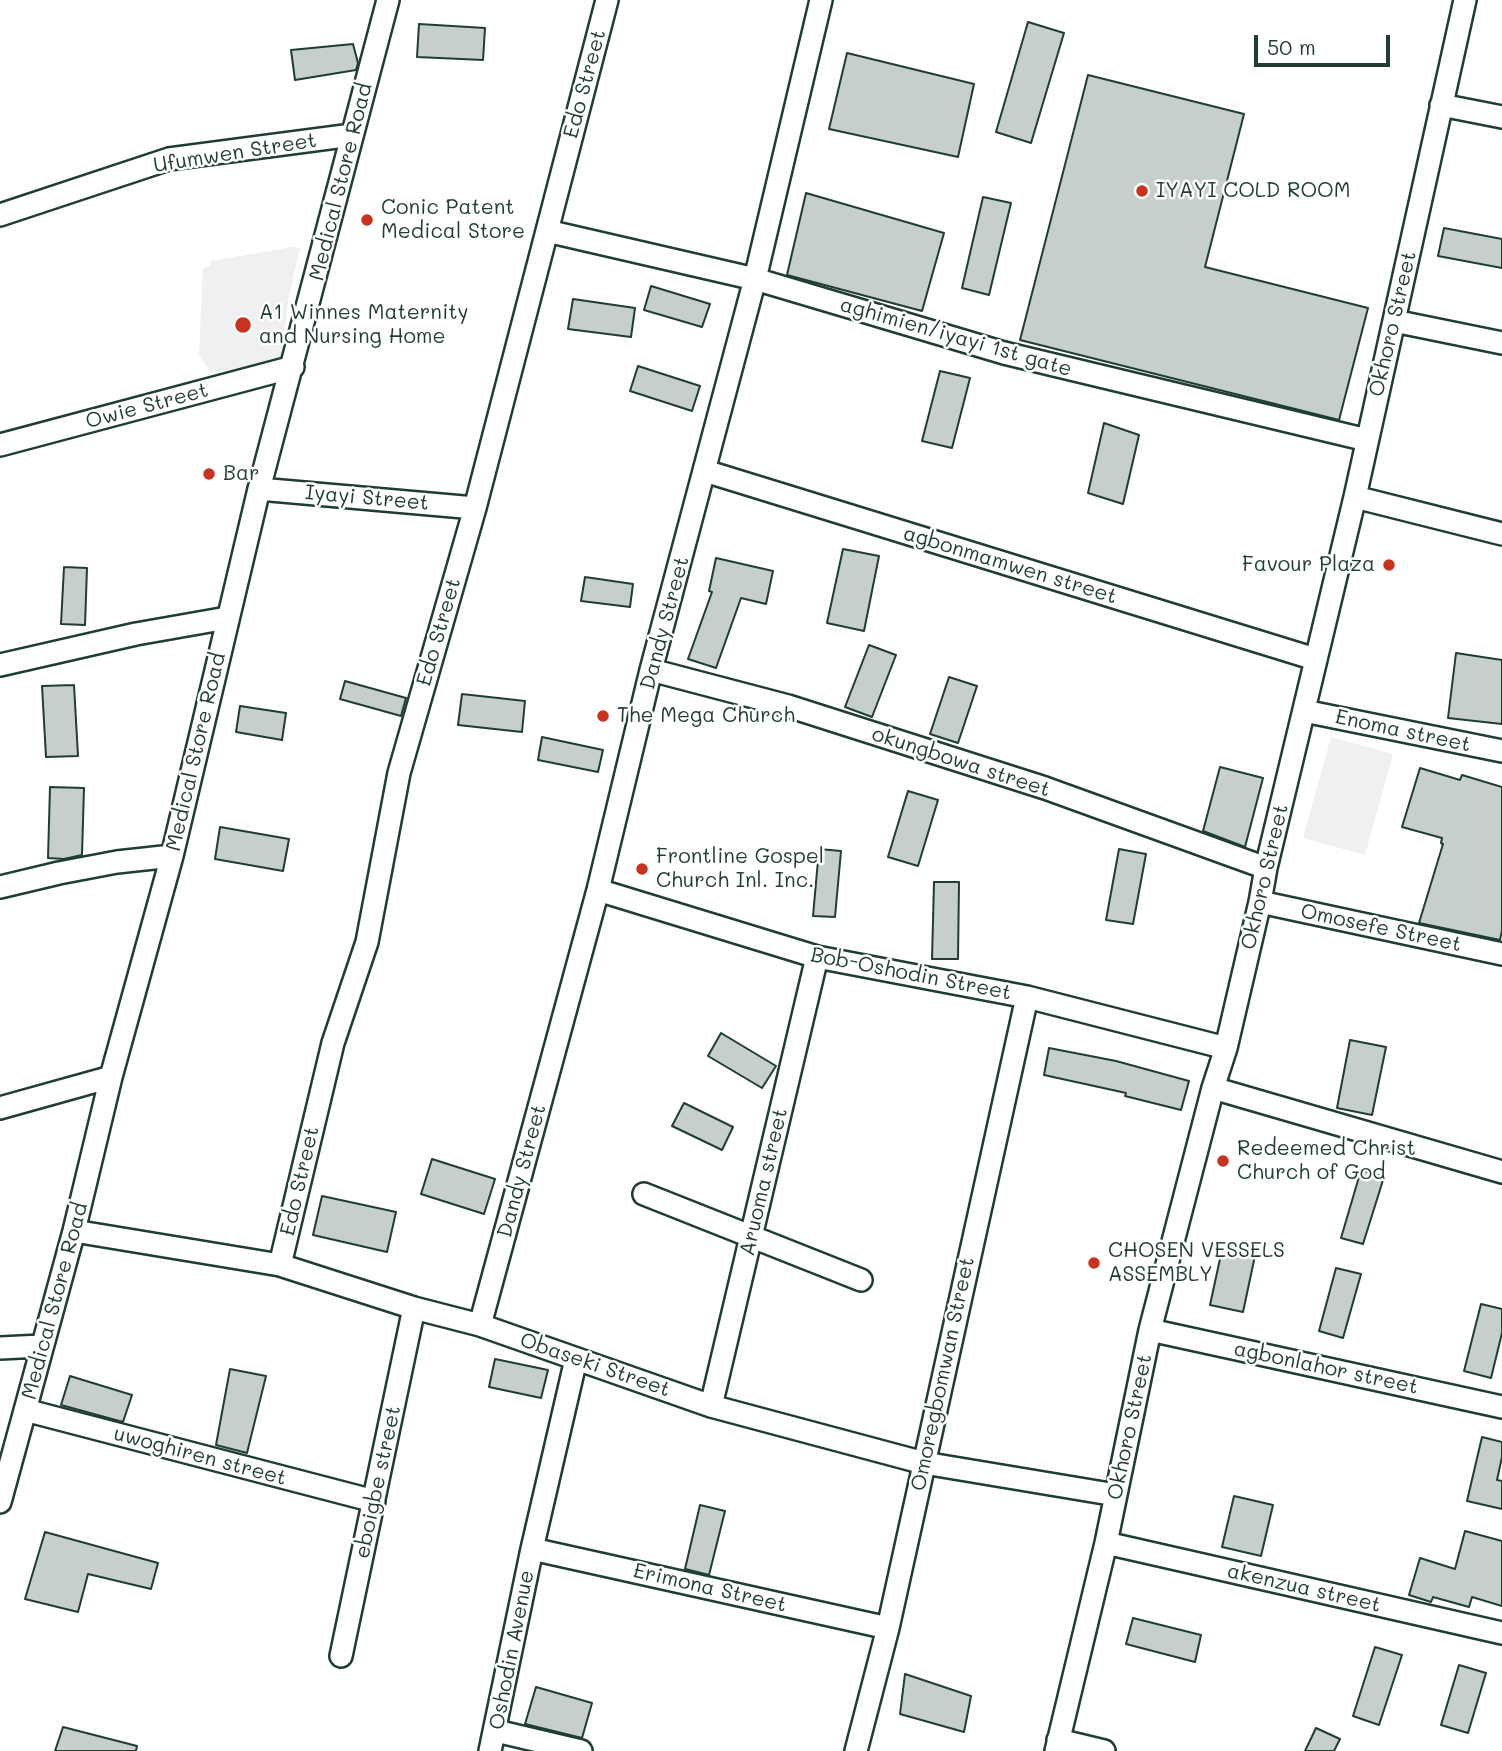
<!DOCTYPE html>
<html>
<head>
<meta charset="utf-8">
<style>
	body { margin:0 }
	#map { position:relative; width:1502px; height:1751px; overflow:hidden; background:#fff; font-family:Mali,sans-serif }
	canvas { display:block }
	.scale { position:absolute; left:1254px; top:35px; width:136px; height:32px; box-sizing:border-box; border:4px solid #1f3d34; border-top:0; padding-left:9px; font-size:21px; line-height:24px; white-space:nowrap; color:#1f3d34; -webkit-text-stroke:5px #fff; paint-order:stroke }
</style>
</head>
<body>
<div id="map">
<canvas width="1502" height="1751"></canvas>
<div class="scale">50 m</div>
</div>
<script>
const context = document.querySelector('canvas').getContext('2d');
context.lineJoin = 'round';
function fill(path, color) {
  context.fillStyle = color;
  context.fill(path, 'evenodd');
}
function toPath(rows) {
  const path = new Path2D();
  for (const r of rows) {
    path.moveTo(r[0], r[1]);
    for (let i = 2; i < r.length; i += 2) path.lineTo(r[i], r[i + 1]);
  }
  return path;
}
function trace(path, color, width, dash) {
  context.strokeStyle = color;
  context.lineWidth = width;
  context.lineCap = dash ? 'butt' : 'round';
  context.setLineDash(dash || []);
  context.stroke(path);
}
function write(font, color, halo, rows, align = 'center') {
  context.font = font + ' Mali,sans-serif';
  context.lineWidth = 5;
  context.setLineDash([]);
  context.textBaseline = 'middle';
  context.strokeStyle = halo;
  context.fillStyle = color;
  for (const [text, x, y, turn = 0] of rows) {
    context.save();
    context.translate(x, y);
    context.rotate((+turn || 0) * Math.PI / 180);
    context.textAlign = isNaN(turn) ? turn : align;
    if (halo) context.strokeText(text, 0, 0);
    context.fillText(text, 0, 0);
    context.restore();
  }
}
fill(toPath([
	[293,247,300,248,289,296,280,365,211,373,199,355,203,268,211,266,211,261],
	[1331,737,1393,754,1365,855,1303,838]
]), '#eef1f0');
const building = toPath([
	[1028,22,1064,33,1031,143,996,132,1028,22],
	[419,24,485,28,483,60,417,57,419,24],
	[353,44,358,63,356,70,295,80,291,50,353,44],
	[847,53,974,84,958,157,829,129,847,53],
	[1088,75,1244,114,1205,267,1368,308,1339,420,1020,340,1088,75],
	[806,193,944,233,922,311,787,275,806,193],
	[983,197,1011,203,989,295,962,288,983,197],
	[1444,228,1502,239,1502,268,1438,256,1444,228],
	[651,286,710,304,702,327,644,310,651,286],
	[573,299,635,308,631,337,568,329,573,299],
	[638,366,700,386,692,411,630,391,638,366],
	[940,371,970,378,952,448,922,441,940,371],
	[1104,423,1139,435,1123,504,1088,493,1104,423],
	[843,549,879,556,864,631,827,623,843,549],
	[716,558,773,571,766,604,741,598,716,668,688,659,712,592,709,591,716,558],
	[64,567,87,568,85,625,61,624,64,567],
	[585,577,633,584,630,607,581,601,585,577],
	[869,645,896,655,872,717,845,707,869,645],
	[1456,653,1502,660,1502,724,1448,718,1456,653],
	[949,677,977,686,958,743,930,734,949,677],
	[345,681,406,698,401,716,340,699,345,681],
	[74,685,78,756,46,757,42,686,74,685],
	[462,694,525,701,522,732,458,725,462,694],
	[240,706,286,713,282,740,236,732,240,706],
	[542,737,603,750,598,772,538,760,542,737],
	[1220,767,1263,778,1245,847,1203,831,1220,767],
	[1420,768,1460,780,1462,775,1502,787,1502,931,1500,940,1419,923,1443,844,1441,843,1442,838,1402,827,1420,768],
	[50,787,84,788,82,855,64,859,48,858,50,787],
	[908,791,938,800,918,866,888,857,908,791],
	[220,827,289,839,283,871,215,859,220,827],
	[819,849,841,851,835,917,813,916,819,849],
	[1119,849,1146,854,1133,924,1106,920,1119,849],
	[934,882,959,882,958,959,932,959,934,882],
	[721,1033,776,1066,762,1088,708,1056,721,1033],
	[1350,1040,1386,1047,1372,1115,1337,1108,1350,1040],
	[1049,1048,1116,1061,1189,1081,1181,1110,1125,1096,1126,1093,1044,1075,1049,1048],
	[684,1103,733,1127,722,1150,672,1126,684,1103],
	[432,1159,495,1179,484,1214,421,1194,432,1159],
	[1361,1170,1384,1177,1363,1244,1341,1238,1361,1170],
	[322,1196,396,1212,387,1252,313,1235,322,1196],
	[1223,1245,1256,1251,1243,1312,1210,1305,1223,1245],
	[1336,1268,1361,1274,1343,1338,1319,1331,1336,1268],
	[1481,1304,1502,1309,1502,1333,1491,1378,1464,1371,1481,1304],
	[495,1359,548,1370,541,1398,489,1387,495,1359],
	[230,1369,266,1376,247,1453,216,1445,230,1369],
	[70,1376,132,1395,123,1422,61,1405,70,1376],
	[1482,1437,1502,1442,1502,1457,1497,1480,1502,1481,1502,1509,1467,1501,1482,1437],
	[1234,1496,1273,1505,1261,1556,1222,1547,1234,1496],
	[700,1505,725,1511,709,1575,685,1569,700,1505],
	[1465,1531,1502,1541,1502,1606,1472,1597,1469,1607,1433,1597,1431,1602,1409,1595,1420,1558,1455,1569,1465,1531],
	[45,1532,158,1563,151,1589,88,1574,78,1612,25,1599,45,1532],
	[1133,1618,1201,1635,1195,1662,1126,1644,1133,1618],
	[1375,1647,1402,1655,1379,1725,1353,1716,1375,1647],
	[1459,1665,1486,1673,1468,1733,1441,1725,1459,1665],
	[905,1674,971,1696,964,1732,900,1714,905,1674],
	[536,1687,592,1703,582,1738,525,1724,536,1687],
	[63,1727,137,1746,136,1751,55,1751,63,1727],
	[1316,1728,1340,1739,1334,1751,1305,1751,1316,1728]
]);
fill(building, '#c7cfcc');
trace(building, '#1f3d34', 2);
const minor = toPath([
	[1441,105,1502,117],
	[0,215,169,159,352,135],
	[547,231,755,279,1004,353,1367,440],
	[1394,321,1502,343],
	[0,445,293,367],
	[705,471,1315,659],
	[259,489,475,508],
	[1355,497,1502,534],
	[0,665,136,634,227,618],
	[651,670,788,706,1045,788,1266,868],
	[1304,711,1502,751],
	[0,887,59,873,117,862,172,856],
	[598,890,817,957,1027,997,1226,1048],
	[1260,902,1502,954],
	[1213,1088,1502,1172],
	[0,1108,111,1077],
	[644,1194,861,1280],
	[74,1231,280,1265,414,1308,480,1325,711,1406,924,1463,1116,1495],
	[280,1265,333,1043,367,942,399,773,475,508,607,0],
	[480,1325,598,890,651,670,755,279,821,0],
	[1150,1330,1502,1407],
	[0,1348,41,1346],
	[711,1406,817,957],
	[25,1410,374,1501],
	[0,1502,74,1231,111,1077,172,856,259,489,388,0],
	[1106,1543,1502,1633],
	[532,1549,888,1628],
	[341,1656,414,1308],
	[496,1731,581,1751],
	[1058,1740,1104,1751],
	[490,1751,532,1549,576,1359],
	[856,1751,888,1628,1027,997],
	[1056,1751,1106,1543,1150,1330,1213,1088,1226,1048,1260,902,1266,868,1355,497,1465,0]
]);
trace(minor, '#1f3d34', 26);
trace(minor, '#fff', 21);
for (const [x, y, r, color] of [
	[1142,191,7,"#c8321e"],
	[367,220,7,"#c8321e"],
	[243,325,9,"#c8321e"],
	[209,474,7,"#c8321e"],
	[1389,565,7,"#c8321e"],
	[603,716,7,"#c8321e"],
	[642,869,7,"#c8321e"],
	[1223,1161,7,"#c8321e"],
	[1094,1263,7,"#c8321e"]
]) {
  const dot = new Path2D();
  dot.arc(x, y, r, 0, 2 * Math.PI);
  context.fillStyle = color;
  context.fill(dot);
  trace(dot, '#fff', 2.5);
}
write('21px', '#1f3d34', '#fff', [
	["Edo Street",585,84,-75],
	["Ufumwen Street",235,153,-9],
	["Medical Store Road",341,182,-76],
	["Okhoro Street",1393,324,-77],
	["aghimien/iyayi 1st gate",956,337,16],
	["Owie Street",147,406,-15],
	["Iyayi Street",367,498,5],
	["agbonmamwen street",1010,565,17],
	["Dandy Street",665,623,-75],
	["Edo Street",439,632,-74],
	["Enoma street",1403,731,12],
	["Medical Store Road",196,752,-77],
	["okungbowa street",961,762,18],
	["Okhoro Street",1265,877,-77],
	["Omosefe Street",1381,928,12],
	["Bob-Oshodin Street",911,974,11],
	["Dandy Street",522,1171,-75],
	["Edo Street",300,1181,-77],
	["Aruoma street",764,1182,-77],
	["Medical Store Road",55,1301,-75],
	["Obaseki Street",595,1365,19],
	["agbonlahor street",1326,1368,12],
	["Omoregbomwan Street",943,1374,-78],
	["Okhoro Street",1130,1427,-78],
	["uwoghiren street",200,1456,15],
	["eboigbe street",378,1482,-78],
	["Erimona Street",710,1588,13],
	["akenzua street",1304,1588,13],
	["Oshodin Avenue",512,1650,-79]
]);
write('21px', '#1f3d34', '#fff', [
	["IYAYI COLD ROOM",1156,191],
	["Conic Patent",381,208],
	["Medical Store",381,232],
	["A1 Winnes Maternity",259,313],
	["and Nursing Home",259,337],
	["Bar",223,474],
	["Favour Plaza",1375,565,"right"],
	["The Mega Church",617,716],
	["Frontline Gospel",656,857],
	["Church Inl. Inc.",656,881],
	["Redeemed Christ",1237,1149],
	["Church of God",1237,1173],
	["CHOSEN VESSELS",1108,1251],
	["ASSEMBLY",1108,1275]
], 'left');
</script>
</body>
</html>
